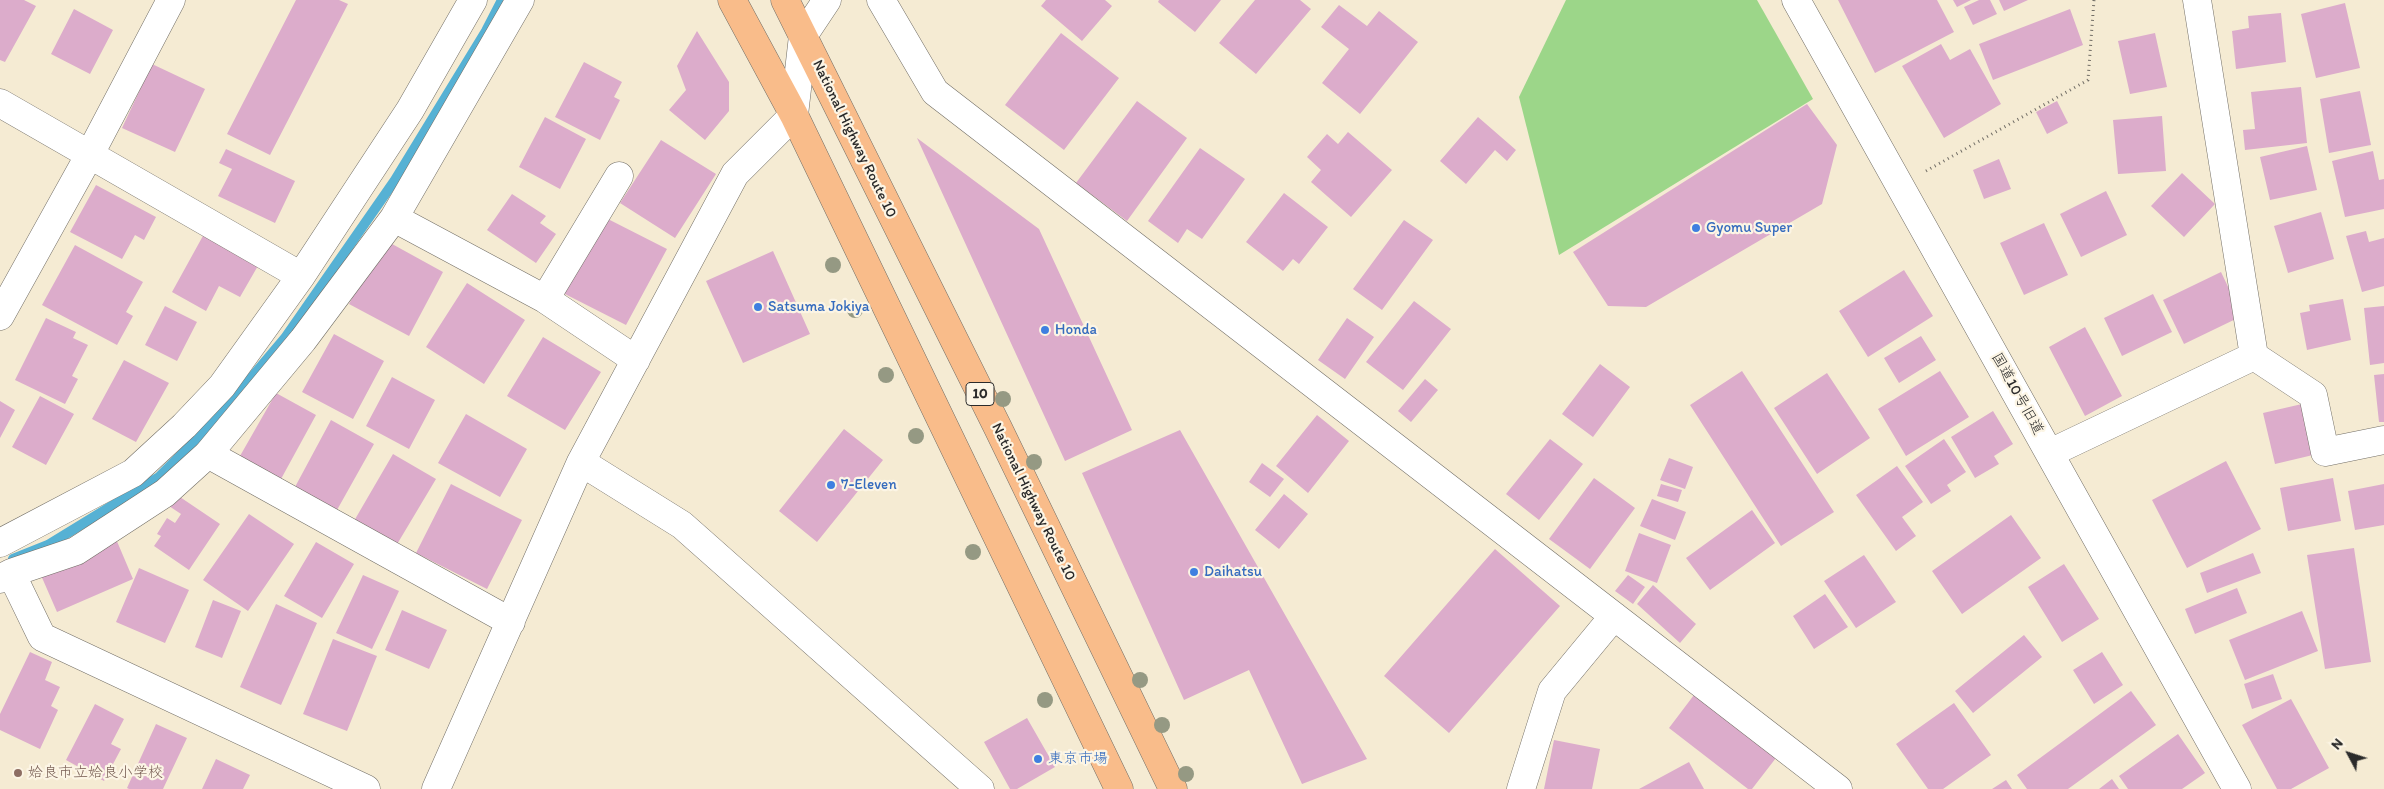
<!DOCTYPE html>
<html>
<head>
<meta charset="utf-8">
<style>
	body { margin:0 }
	#map { position:relative; width:2384px; height:789px; overflow:hidden; background:#f5ebd3; font-family:Itim,sans-serif }
	canvas { display:block }
	.north { position:absolute; left:2324px; top:729px; width:50px; height:50px; -webkit-text-stroke:4px #fcf5e5; paint-order:stroke; rotate:310deg; font-size:14px; font-weight:700; line-height:20px; text-align:center; color:#2b2b2b }
	.north::after { content:''; display:block; margin:auto; width:18px; height:22px; background:#2b2b2b; clip-path:polygon(50% 0,100% 100%,50% 72%,0 100%) }
</style>
</head>
<body>
<div id="map">
<canvas width="2384" height="789"></canvas>
<div class="north">N</div>
</div>
<script>
const context = document.querySelector('canvas').getContext('2d');
context.lineJoin = 'round';
function fill(path, color) {
  context.fillStyle = color;
  context.fill(path, 'evenodd');
}
function toPath(rows) {
  const path = new Path2D();
  for (const r of rows) {
    path.moveTo(r[0], r[1]);
    for (let i = 2; i < r.length; i += 2) path.lineTo(r[i], r[i + 1]);
  }
  return path;
}
function trace(path, color, width, dash) {
  context.strokeStyle = color;
  context.lineWidth = width;
  context.lineCap = dash ? 'butt' : 'round';
  context.setLineDash(dash || []);
  context.stroke(path);
}
function write(font, color, halo, rows, align = 'center') {
  context.font = font + ' Itim,"Klee One",sans-serif';
  context.lineWidth = 4.5;
  context.setLineDash([]);
  context.textBaseline = 'middle';
  context.strokeStyle = halo;
  context.fillStyle = color;
  for (const [text, x, y, turn = 0] of rows) {
    context.save();
    context.translate(x, y);
    context.rotate((+turn || 0) * Math.PI / 180);
    context.textAlign = isNaN(turn) ? turn : align;
    if (halo) context.strokeText(text, 0, 0);
    context.fillText(text, 0, 0);
    context.restore();
  }
}
fill(toPath([
	[1566,0,1757,0,1813,99,1559,255,1519,97]
]), '#9cd689');
trace(toPath([
	[13,559,48,545,159,477,214,422,285,338,395,180,486,31,502,0]
]), '#56b1d4', 10);
fill(toPath([
	[0,0,24,0,36,6,5,62,0,60],
	[296,0,339,0,348,4,270,155,227,134],
	[1046,0,1105,0,1112,6,1082,41,1041,6],
	[1159,0,1221,0,1195,32,1158,2],
	[1255,0,1300,0,1311,9,1256,74,1219,43],
	[1838,0,1937,0,1954,32,1875,73],
	[1953,0,1971,0,1957,7],
	[1979,0,1990,0,1997,14,1973,25,1964,7],
	[1999,0,2028,0,2004,11],
	[2345,3,2360,68,2316,78,2301,14],
	[1339,5,1367,26,1379,11,1418,42,1360,114,1322,83,1349,49,1321,27],
	[74,9,113,30,90,74,51,54],
	[2070,9,2083,45,1993,80,1979,44],
	[2281,13,2286,62,2236,69,2232,31,2249,28,2248,16],
	[697,31,729,82,729,111,705,140,669,110,686,90,677,66],
	[1061,33,1119,78,1064,150,1005,105],
	[2155,33,2167,87,2130,94,2118,41],
	[1941,44,1950,60,1970,49,2001,104,1944,138,1902,66],
	[584,62,622,82,614,97,620,100,600,140,555,117],
	[152,64,205,89,175,152,122,128],
	[2301,87,2307,143,2245,150,2243,130,2255,129,2251,92],
	[2360,91,2371,145,2329,153,2320,99],
	[1137,101,1187,138,1127,221,1076,183],
	[2057,101,2068,123,2047,134,2036,112],
	[1807,104,1837,145,1822,204,1646,307,1608,306,1573,252],
	[2162,116,2166,171,2118,174,2113,120],
	[545,117,586,139,560,189,519,167],
	[1478,117,1516,150,1507,161,1495,150,1466,184,1440,161],
	[1348,132,1392,170,1351,217,1311,182,1321,170,1307,157,1327,134,1338,144],
	[917,138,1039,229,1132,430,1065,461],
	[661,140,716,174,675,238,620,203],
	[2307,146,2317,190,2270,200,2260,157],
	[1200,148,1245,179,1202,239,1187,229,1178,243,1148,221],
	[226,149,295,181,275,223,218,196,232,169,219,163],
	[2373,151,2379,180,2384,179,2384,209,2345,217,2332,161],
	[1999,159,2011,189,1984,199,1973,170],
	[2182,173,2215,204,2184,237,2151,206],
	[96,185,156,217,144,240,135,235,122,259,70,232],
	[2106,191,2127,235,2081,257,2060,214],
	[1284,193,1328,227,1299,264,1293,259,1283,271,1246,242],
	[512,194,546,216,540,223,556,234,536,263,487,230],
	[2321,212,2334,259,2288,273,2274,226],
	[602,216,667,249,626,325,561,292],
	[1404,220,1433,240,1382,310,1353,289],
	[2044,223,2068,275,2024,295,2000,243],
	[2366,231,2369,242,2384,238,2384,286,2362,292,2346,236],
	[204,234,259,264,240,297,219,286,206,311,172,292],
	[383,239,443,272,409,336,349,304],
	[75,245,143,282,126,312,133,316,117,345,42,305],
	[773,251,810,334,743,363,706,281],
	[1904,270,1933,316,1868,357,1839,311],
	[2221,272,2242,316,2184,344,2163,300],
	[467,283,525,320,484,384,426,347],
	[2153,294,2172,332,2122,356,2104,318],
	[2343,299,2351,340,2307,350,2300,313,2310,311,2309,305],
	[1414,301,1451,329,1403,390,1366,362],
	[165,306,197,322,177,361,145,345],
	[2384,306,2384,363,2370,365,2364,308],
	[46,318,76,332,73,338,88,345,72,376,78,379,65,404,15,380],
	[1347,318,1374,337,1345,379,1318,360],
	[2085,327,2122,396,2085,416,2049,347],
	[334,334,384,361,353,419,302,392],
	[1921,336,1936,360,1899,383,1884,358],
	[543,337,601,372,565,430,507,396],
	[124,360,169,383,136,442,92,419],
	[1600,364,1630,387,1593,437,1562,414],
	[1742,371,1834,512,1781,546,1690,405],
	[1940,371,1969,417,1906,456,1878,409],
	[1827,373,1870,438,1817,474,1774,408],
	[2384,374,2384,422,2379,422,2374,375],
	[392,377,435,400,409,449,366,426],
	[1425,379,1438,390,1411,422,1398,411],
	[276,393,316,415,281,479,240,456],
	[40,396,74,414,46,465,12,447],
	[0,401,15,410,0,438],
	[2302,404,2313,455,2275,464,2263,413],
	[1993,411,2013,444,1994,456,1999,464,1975,478,1951,437],
	[466,414,527,449,500,497,438,463],
	[1317,415,1349,441,1308,493,1276,466],
	[331,420,374,444,337,510,295,487],
	[844,429,883,460,817,542,779,511],
	[1180,430,1367,759,1302,784,1249,670,1184,700,1082,473],
	[1550,439,1583,464,1539,520,1506,494],
	[1944,439,1966,472,1947,485,1951,491,1931,504,1905,466],
	[393,454,436,479,396,546,354,521],
	[1669,458,1693,467,1685,489,1660,480],
	[2226,461,2261,529,2187,568,2152,500],
	[1262,463,1284,479,1270,497,1249,482],
	[1897,466,1923,502,1902,517,1916,536,1896,551,1856,495],
	[1594,478,1635,508,1590,569,1549,539],
	[2333,478,2341,521,2288,531,2280,488],
	[451,484,522,520,487,589,416,553],
	[1661,484,1682,490,1678,502,1657,496],
	[2384,484,2384,525,2355,530,2348,491],
	[1284,494,1308,514,1279,549,1255,530],
	[177,495,220,524,189,570,154,546,161,536,157,534,167,518,175,523,181,514,169,506],
	[1652,499,1686,512,1675,540,1640,526],
	[1752,510,1775,543,1710,590,1686,558],
	[249,514,294,544,248,611,203,580],
	[2011,515,2041,558,1962,614,1932,571],
	[1639,533,1671,545,1657,583,1625,571],
	[116,539,133,579,57,612,40,573],
	[316,542,354,564,322,618,284,596],
	[2354,548,2371,662,2325,669,2307,555],
	[1495,549,1560,606,1449,733,1384,676],
	[2253,553,2261,573,2207,593,2200,573],
	[1864,555,1896,602,1856,628,1824,581],
	[2064,564,2099,619,2062,642,2028,587],
	[139,568,189,590,165,643,116,622],
	[363,575,399,591,372,649,336,633],
	[1628,575,1645,587,1633,604,1615,591],
	[1653,585,1696,624,1680,643,1637,604],
	[2237,588,2247,613,2195,634,2185,609],
	[1825,594,1848,627,1814,649,1793,616],
	[213,600,241,611,222,658,195,647],
	[276,604,317,623,281,705,240,687],
	[402,610,447,630,429,669,385,650],
	[2302,611,2318,651,2245,680,2229,640],
	[2024,635,2042,657,1973,713,1955,691],
	[333,639,377,656,347,731,303,714],
	[30,652,52,662,45,680,60,687,51,706,58,710,40,749,0,730,0,714],
	[2102,652,2123,685,2094,704,2073,670],
	[2273,674,2282,699,2252,709,2244,684],
	[1697,691,1779,754,1752,789,1748,789,1669,728],
	[2131,691,2156,725,2068,789,2027,789,2017,775],
	[2291,699,2329,768,2291,789,2277,789,2242,725],
	[1954,703,1991,755,1943,789,1928,789,1896,744],
	[95,704,124,719,111,744,121,749,104,781,66,760],
	[1027,718,1055,767,1017,789,1010,789,984,742],
	[156,724,187,738,163,789,129,789,127,788],
	[2178,734,2205,773,2182,789,2128,789,2119,776],
	[1554,740,1600,749,1592,789,1544,789],
	[216,759,250,775,243,789,202,789],
	[1689,762,1704,789,1639,789],
	[2112,779,2119,789,2099,789],
	[2006,780,2012,789,1992,789]
]), '#dcaccb');
const minor = toPath([
	[881,0,935,92,1838,789],
	[1796,0,2237,789],
	[2197,0,2254,356,2313,395,2325,452,2384,440],
	[0,103,301,276,410,110,473,0],
	[394,218,545,299,636,360],
	[545,299,619,176],
	[0,316,90,154,171,0],
	[2050,453,2254,356],
	[208,454,511,622],
	[581,462,682,525,980,789],
	[0,543,133,473,184,426,222,386,301,276],
	[11,573,42,637,366,789],
	[0,579,11,573,76,551,165,493,208,454,303,340,394,218,520,0],
	[436,789,581,462,735,174,794,115,803,36,827,0],
	[1521,789,1552,691,1614,616]
]);
const highway = toPath([
	[732,0,794,115,1119,789],
	[785,0,998,428,1173,789]
]);
trace(minor, '#726e66', 29);
trace(highway, '#726e66', 29);
trace(toPath([
	[1926,171,2088,80,2094,0]
]), '#726e66', 3, [1, 4]);
trace(minor, '#fff', 28);
trace(highway, '#f9bc8a', 28);
context.fillStyle = '#959983';
for (const [x, y] of [
	[833,265],
	[855,310],
	[886,375],
	[1003,399],
	[916,436],
	[1034,462],
	[973,552],
	[1140,680],
	[1045,700],
	[1162,725],
	[1186,774]
]) {
  context.beginPath();
  context.arc(x, y, 8, 0, 2 * Math.PI);
  context.fill();
}
for (const [x, y, r, color] of [
	[1696,228,5,"#3f7fe0"],
	[758,307,5,"#3f7fe0"],
	[1045,330,5,"#3f7fe0"],
	[831,485,5,"#3f7fe0"],
	[1194,572,5,"#3f7fe0"],
	[1038,759,5,"#3f7fe0"],
	[18,773,5,"#8d6e63"]
]) {
  const dot = new Path2D();
  dot.arc(x, y, r, 0, 2 * Math.PI);
  context.fillStyle = color;
  context.fill(dot);
  trace(dot, '#fcf5e5', 2);
}
for (const [x, y, w] of [
	[980,394,28]
]) {
  const box = new Path2D();
  box.roundRect(x - w / 2, y - 11.5, w, 23, 4);
  context.fillStyle = '#fcf5e5';
  context.fill(box);
  trace(box, '#2b2b2b', 1);
}
write('bold 14px', '#2b2b2b', null, [
	["10",980,394]
]);
write('15px', '#2b2b2b', '#fcf5e5', [
	["National Highway Route 10",854,139,64],
	["国道10号旧道",2017,394,61],
	["National Highway Route 10",1033,502,64]
]);
write('15px', '#366cbe', '#fcf5e5', [
	["Gyomu Super",1706,228],
	["Satsuma Jokiya",768,307],
	["Honda",1055,330],
	["7-Eleven",841,485],
	["Daihatsu",1204,572],
	["東京市場",1048,759]
], 'left');
write('15px', '#785e54', '#fcf5e5', [
	["姶良市立姶良小学校",28,773]
], 'left');
</script>
</body>
</html>
